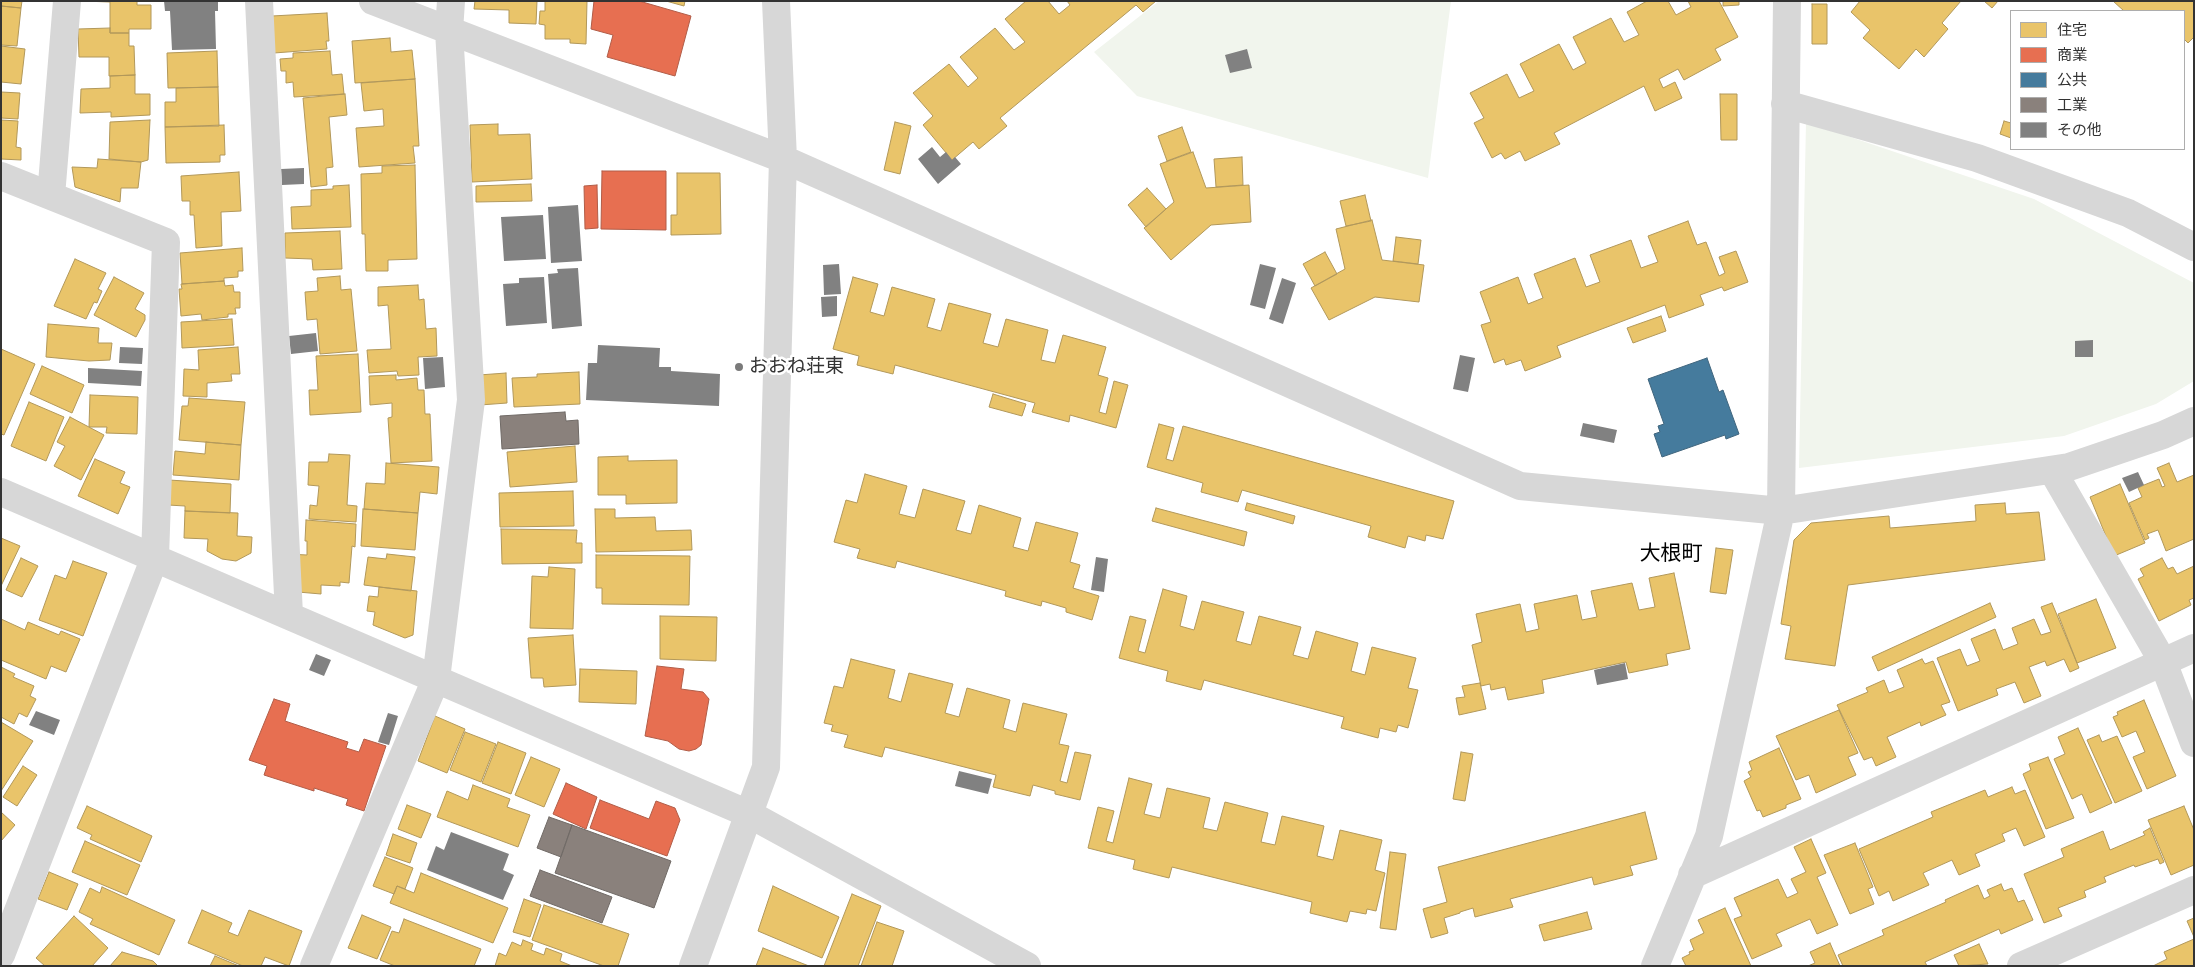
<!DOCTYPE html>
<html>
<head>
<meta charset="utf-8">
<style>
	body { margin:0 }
	#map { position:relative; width:2195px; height:967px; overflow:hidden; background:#fff; font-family:Jost,"Noto Sans JP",sans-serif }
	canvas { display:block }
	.frame { position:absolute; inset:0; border:2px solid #333; pointer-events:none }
	.legend { position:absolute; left:2010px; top:10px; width:175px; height:140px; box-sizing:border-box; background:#fff; border:1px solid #adadad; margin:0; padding:6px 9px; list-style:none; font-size:15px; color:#333 }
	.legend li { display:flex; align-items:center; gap:10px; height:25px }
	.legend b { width:25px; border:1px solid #adadad }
</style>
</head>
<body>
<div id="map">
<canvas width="2195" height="967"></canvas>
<div class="frame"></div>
<ul class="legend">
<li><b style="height:14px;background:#e9c46a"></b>住宅</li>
<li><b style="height:14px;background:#e76f51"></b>商業</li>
<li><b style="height:14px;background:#457b9d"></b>公共</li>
<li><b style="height:14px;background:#8a817c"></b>工業</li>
<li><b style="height:14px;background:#818181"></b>その他</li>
</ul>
</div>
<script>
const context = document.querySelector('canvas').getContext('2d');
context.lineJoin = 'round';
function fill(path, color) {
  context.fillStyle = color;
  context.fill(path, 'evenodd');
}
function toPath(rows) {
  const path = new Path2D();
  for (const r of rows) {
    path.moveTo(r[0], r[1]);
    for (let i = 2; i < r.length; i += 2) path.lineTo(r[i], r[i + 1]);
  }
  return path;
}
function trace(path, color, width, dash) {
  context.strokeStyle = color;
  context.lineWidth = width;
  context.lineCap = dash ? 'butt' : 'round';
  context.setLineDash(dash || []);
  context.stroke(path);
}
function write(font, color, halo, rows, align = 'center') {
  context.font = font + ' Jost,"Noto Sans JP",sans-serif';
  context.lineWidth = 5;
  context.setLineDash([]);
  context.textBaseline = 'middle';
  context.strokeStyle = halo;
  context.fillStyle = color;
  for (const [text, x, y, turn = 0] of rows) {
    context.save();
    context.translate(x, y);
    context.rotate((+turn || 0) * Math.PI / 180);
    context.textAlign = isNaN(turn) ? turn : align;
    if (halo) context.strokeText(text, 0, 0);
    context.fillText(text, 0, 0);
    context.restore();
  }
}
fill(toPath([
	[1159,1,1451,1,1428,178,1137,96,1094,52],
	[1806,122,2034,199,2194,283,2194,381,2156,404,2064,436,1799,468]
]), '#f1f5ed');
const homes = toPath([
	[1,1,22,1,21,8,1,6,1,1],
	[83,1,137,1,137,5,151,5,151,29,129,29,129,33,110,33,110,2,83,1],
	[475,1,537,1,536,24,509,23,509,10,474,9,475,1],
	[545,1,587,1,586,44,570,43,570,39,545,39,545,25,539,24,540,11,545,11,545,1],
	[666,1,685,1,684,6,666,1],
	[1026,1,1048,1,1059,14,1070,5,1067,1,1156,1,1143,12,1136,5,1000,118,1007,126,979,149,973,142,952,160,923,125,933,116,913,93,949,64,968,87,978,78,960,57,995,28,1014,50,1025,42,1005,19,1026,1],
	[1647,1,1668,1,1676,15,1691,7,1688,1,1719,1,1738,37,1715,49,1721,60,1684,80,1678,69,1659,79,1663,88,1675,82,1682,98,1655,111,1644,86,1554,133,1560,144,1525,161,1520,151,1505,159,1501,153,1492,158,1474,123,1484,118,1470,93,1507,74,1519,98,1534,91,1520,64,1559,44,1573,70,1586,63,1573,37,1611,18,1624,42,1639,35,1627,12,1647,1],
	[1723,1,1739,1,1739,5,1723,6,1723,1],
	[1860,1,1961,1,1942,23,1948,29,1924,57,1916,49,1899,69,1863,38,1870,30,1851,12,1860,1],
	[1984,1,1998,1,1992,8,1984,1],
	[2113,1,2194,1,2194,37,2188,43,2184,39,2184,11,2124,11,2113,1],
	[1812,4,1827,4,1827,44,1812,44,1812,4],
	[1,6,21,8,17,46,1,45,1,6],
	[327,13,329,41,326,41,327,49,274,53,272,16,327,13],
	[110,28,110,33,129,33,129,46,134,46,135,75,109,76,109,57,79,57,78,29,110,28],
	[390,38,391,52,412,50,415,79,355,83,352,41,390,38],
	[1,46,25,49,21,84,1,82,1,46],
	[217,51,218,87,168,88,167,53,217,51],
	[330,51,332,75,342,74,344,94,294,97,293,82,286,83,286,71,281,71,280,59,293,58,293,53,330,51],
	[135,75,135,94,150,94,150,115,111,117,111,112,80,113,81,89,110,88,110,76,135,75],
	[415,79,419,146,413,146,415,163,359,167,356,128,384,126,383,109,364,111,361,83,415,79],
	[218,87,219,126,165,127,165,102,176,102,176,88,218,87],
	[1,92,20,93,18,119,1,118,1,92],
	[345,94,347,115,329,117,333,167,326,168,327,185,311,187,303,98,345,94],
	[1720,94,1737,94,1737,140,1721,140,1720,94],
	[1,120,18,121,16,147,21,148,21,160,1,159,1,120],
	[150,120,148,160,141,162,109,159,110,122,150,120],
	[2004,121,2011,123,2011,138,2000,134,2004,121],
	[895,122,911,126,900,174,884,170,895,122],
	[498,124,498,135,530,134,532,179,472,182,470,125,498,124],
	[224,125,225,155,220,155,220,162,166,163,165,127,224,125],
	[1182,127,1191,152,1167,161,1158,136,1182,127],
	[1193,152,1206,188,1249,185,1251,222,1211,225,1171,260,1144,228,1174,202,1160,164,1193,152],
	[1242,157,1243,185,1216,187,1214,159,1242,157],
	[98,159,141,162,138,188,121,188,120,202,75,187,72,167,97,168,98,159],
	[415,165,417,259,388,260,388,271,366,271,365,234,362,234,361,174,382,173,382,166,415,165],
	[239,172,241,211,221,212,222,246,196,248,194,215,190,215,190,201,182,201,181,176,239,172],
	[677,173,720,173,721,234,671,235,671,215,677,215,677,173],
	[531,184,532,201,476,202,476,186,531,184],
	[349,185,351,227,292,229,291,207,311,206,311,190,333,189,333,186,349,185],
	[1147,188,1166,209,1146,227,1128,205,1147,188],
	[1365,195,1371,221,1346,226,1340,201,1365,195],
	[1372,220,1382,260,1424,265,1419,302,1375,297,1329,320,1311,288,1345,269,1336,229,1372,220],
	[1688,221,1697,245,1706,242,1719,276,1725,273,1719,257,1736,251,1748,282,1724,291,1722,287,1700,295,1704,305,1669,318,1665,305,1557,346,1561,357,1525,371,1521,360,1506,365,1504,359,1494,363,1481,325,1491,322,1480,292,1518,277,1528,304,1543,298,1534,274,1575,258,1586,287,1600,282,1590,255,1631,240,1641,268,1658,262,1648,236,1688,221],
	[340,231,342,269,313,270,312,259,285,258,285,233,340,231],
	[1396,237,1421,240,1418,264,1393,261,1396,237],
	[242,248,243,271,238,271,238,277,224,278,224,281,182,284,180,253,242,248],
	[1325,252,1337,274,1315,286,1303,264,1325,252],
	[75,259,106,273,98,289,102,291,97,303,94,302,86,319,54,306,75,259],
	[340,276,341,290,351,289,357,351,320,354,317,319,307,320,305,292,318,291,317,278,340,276],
	[114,277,144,293,135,309,145,315,145,320,136,337,94,315,114,277],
	[853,277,878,284,870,312,884,316,892,287,935,299,927,327,941,331,949,303,991,314,983,343,998,347,1006,319,1048,330,1041,360,1055,363,1063,335,1106,347,1098,375,1108,378,1099,412,1106,414,1114,381,1128,385,1116,428,1070,415,1069,422,1032,412,1035,403,895,365,893,374,857,365,859,356,833,349,853,277],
	[224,281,225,286,233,285,234,292,240,292,240,308,235,308,236,314,228,314,228,317,202,320,201,314,181,316,179,289,182,289,181,284,224,281],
	[418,285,419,300,424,299,426,329,436,328,437,356,418,357,419,375,398,376,397,371,369,373,367,350,391,349,388,305,378,306,378,287,418,285],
	[1661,316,1666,331,1633,343,1627,328,1661,316],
	[232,319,234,345,182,348,181,322,232,319],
	[48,324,99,328,98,343,112,343,110,360,89,361,46,357,48,324],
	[238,347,240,374,231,374,232,381,207,383,207,397,183,396,184,369,199,370,198,350,238,347],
	[1,349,35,364,4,435,1,434,1,349],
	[358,354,361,412,310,415,309,390,318,390,316,356,358,354],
	[42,366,84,385,72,413,30,394,42,366],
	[579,372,580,404,514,407,512,378,537,377,537,374,579,372],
	[506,373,507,403,480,405,479,375,506,373],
	[396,375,396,380,417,378,418,390,424,390,425,414,430,414,432,461,391,463,388,418,392,417,392,403,370,405,369,376,396,375],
	[993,394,1026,404,1022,416,989,407,993,394],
	[90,395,138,397,137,434,106,433,107,427,89,427,90,395],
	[189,398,245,402,241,445,179,440,182,406,188,406,189,398],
	[29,402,64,417,46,461,11,446,29,402],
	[70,417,104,435,81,480,54,466,65,446,57,442,70,417],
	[1159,424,1174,428,1166,459,1173,461,1183,426,1454,501,1443,539,1426,535,1425,541,1408,536,1405,548,1368,537,1371,526,1242,490,1238,502,1201,492,1203,483,1147,467,1159,424],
	[206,442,241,445,239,480,173,475,175,451,205,454,206,442],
	[575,446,577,482,510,487,507,452,575,446],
	[329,454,350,455,347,505,357,506,356,522,309,519,310,505,317,506,319,486,308,485,309,462,328,462,329,454],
	[628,456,628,461,677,460,677,503,626,504,626,495,598,495,598,457,628,456],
	[95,459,125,472,120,483,130,487,118,514,78,496,95,459],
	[386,463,439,467,437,494,420,492,418,513,364,509,366,483,385,484,386,463],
	[2169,463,2177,482,2194,475,2194,539,2166,551,2158,530,2147,534,2149,538,2145,540,2129,503,2142,497,2138,488,2144,485,2159,479,2162,487,2165,486,2157,468,2169,463],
	[865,474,907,486,899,514,915,518,923,489,965,501,956,530,971,534,979,505,1021,518,1013,547,1028,551,1036,522,1078,533,1070,562,1080,565,1073,588,1099,596,1092,620,1066,612,1066,608,1042,601,1041,606,1005,596,1006,591,897,561,895,568,857,558,860,549,834,542,846,500,857,503,865,474],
	[169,480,231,484,230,513,185,511,185,506,168,505,169,480],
	[2120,484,2145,543,2114,556,2090,497,2120,484],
	[573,491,574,526,500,527,499,493,573,491],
	[1247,503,1295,516,1293,524,1245,510,1247,503],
	[2005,503,2006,514,2039,512,2045,560,1848,585,1835,666,1785,659,1791,626,1781,624,1794,540,1811,523,1889,516,1890,528,1976,521,1975,505,2005,503],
	[1156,508,1247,532,1244,546,1152,521,1156,508],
	[363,509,418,513,415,550,361,546,363,509],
	[595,509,615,509,615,518,655,517,656,531,691,530,692,550,596,552,595,509],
	[185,511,238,513,237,536,252,537,251,553,236,561,222,559,207,551,208,539,184,538,185,511],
	[306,520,356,524,355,547,352,546,349,583,340,582,340,586,321,585,321,594,298,592,288,554,307,555,307,541,305,541,306,520],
	[501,529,577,530,576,543,582,543,582,563,502,564,501,529],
	[1,538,20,546,1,586,1,538],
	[1716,548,1733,550,1726,594,1710,592,1716,548],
	[387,554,415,557,411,591,364,585,368,557,386,559,387,554],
	[596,555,690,556,689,605,602,604,602,588,596,588,596,555],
	[21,558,38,566,22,597,6,590,21,558],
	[2162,558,2168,569,2173,567,2177,574,2194,566,2194,598,2189,600,2191,605,2159,621,2138,579,2144,576,2140,569,2162,558],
	[73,561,107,573,83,636,39,620,55,575,66,579,73,561],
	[549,567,575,569,573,629,530,628,532,576,548,577,549,567],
	[1674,573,1690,649,1666,654,1668,665,1629,673,1626,662,1542,680,1544,693,1508,700,1505,687,1491,690,1490,684,1481,686,1472,645,1482,642,1476,614,1520,604,1526,632,1539,629,1534,604,1577,595,1582,620,1597,617,1591,591,1632,583,1639,610,1655,607,1649,578,1674,573],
	[379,587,417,591,413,635,405,638,373,625,375,612,367,611,369,596,378,597,379,587],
	[1163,589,1187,596,1180,626,1194,630,1202,601,1244,612,1236,641,1251,645,1259,616,1301,627,1293,655,1308,659,1316,631,1358,643,1351,671,1365,675,1372,647,1416,658,1408,688,1418,690,1408,728,1398,725,1396,732,1380,728,1378,738,1341,728,1344,717,1204,680,1201,690,1166,681,1168,671,1119,658,1130,616,1146,620,1138,651,1145,653,1163,589],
	[2096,599,2116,648,2077,663,2058,614,2096,599],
	[1990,603,1996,617,1878,671,1872,657,1990,603],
	[2052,603,2079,668,2070,672,2064,659,2047,666,2045,661,2029,667,2041,696,2024,703,2015,682,1996,689,1998,695,1958,711,1937,658,1960,649,1967,666,1980,661,1971,639,1995,629,2003,650,2018,644,2012,628,2034,619,2041,635,2051,632,2041,607,2052,603],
	[660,616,717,617,716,661,660,659,660,616],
	[1,619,25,630,28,622,59,635,61,631,80,639,66,672,51,666,46,679,1,660,1,619],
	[573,635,576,685,544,687,543,678,531,678,528,638,573,635],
	[851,659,895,670,888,698,901,702,909,673,953,684,945,713,959,717,967,688,1010,700,1003,728,1016,732,1023,703,1067,714,1059,744,1069,746,1060,781,1067,783,1075,752,1091,755,1080,800,1055,794,1055,791,1033,785,1030,796,993,787,996,775,885,747,882,757,844,747,848,735,831,731,833,725,824,723,834,686,843,688,851,659],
	[1922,659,1925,664,1933,661,1950,702,1941,705,1946,715,1921,726,1920,722,1887,737,1896,757,1876,766,1872,757,1864,760,1837,705,1868,692,1866,688,1884,680,1889,693,1904,687,1897,670,1922,659],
	[1,667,15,674,13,677,34,686,30,696,36,699,27,717,19,713,14,724,1,717,1,667],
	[580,669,637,671,636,704,579,702,580,669],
	[1480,683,1486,709,1459,715,1456,698,1465,697,1462,686,1480,683],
	[2144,700,2176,776,2147,789,2133,757,2145,752,2136,731,2122,737,2113,717,2118,715,2117,712,2144,700],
	[1839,710,1858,753,1848,757,1856,775,1816,793,1809,775,1796,780,1776,736,1839,710],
	[435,716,465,729,447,773,418,761,435,716],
	[1,722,33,741,1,791,1,722],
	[2078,728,2112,803,2090,813,2082,794,2072,799,2054,759,2065,754,2058,737,2078,728],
	[465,732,496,744,481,782,450,770,465,732],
	[2099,735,2102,742,2117,736,2142,791,2115,803,2087,740,2099,735],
	[498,742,526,753,511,794,482,783,498,742],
	[1779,748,1801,799,1786,805,1786,808,1763,817,1760,810,1757,811,1744,781,1751,777,1748,772,1752,770,1749,762,1779,748],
	[1461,752,1473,754,1465,801,1453,799,1461,752],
	[531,757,560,769,544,807,515,795,531,757],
	[2048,757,2074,818,2046,829,2023,774,2031,770,2029,764,2048,757],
	[23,766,37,775,17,806,3,797,23,766],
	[1129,778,1152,784,1144,814,1160,818,1167,788,1210,798,1203,828,1217,831,1225,802,1268,813,1261,842,1275,845,1282,816,1324,826,1317,856,1333,860,1340,830,1382,840,1375,870,1385,873,1376,911,1367,909,1366,914,1350,911,1347,922,1310,913,1312,902,1172,867,1169,878,1133,869,1135,860,1088,848,1098,807,1114,811,1106,841,1113,843,1129,778],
	[473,785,510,799,507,807,530,815,518,847,437,817,447,791,468,800,473,785],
	[2012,787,2015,794,2025,790,2045,837,2024,846,2016,828,2002,834,2005,841,1975,854,1980,866,1959,875,1952,860,1923,873,1929,885,1893,901,1889,891,1879,896,1859,849,1933,817,1931,812,1985,790,1988,797,2012,787],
	[407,805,431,814,421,838,398,829,407,805],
	[87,806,152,836,141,862,90,839,92,835,77,828,87,806],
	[2184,806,2194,830,2194,865,2171,875,2148,820,2184,806],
	[1,812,15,825,1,841,1,812],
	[1645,812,1657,859,1630,866,1633,875,1594,885,1592,877,1510,899,1513,907,1475,917,1473,908,1460,912,1460,913,1444,918,1448,933,1431,938,1423,909,1447,902,1438,867,1645,812],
	[2150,828,2164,862,2160,864,2158,859,2135,867,2134,865,2104,877,2106,882,2084,891,2086,897,2058,908,2062,916,2044,923,2024,874,2064,857,2061,849,2103,831,2110,850,2145,835,2143,832,2150,828],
	[393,834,417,843,410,863,386,855,393,834],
	[1811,839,1826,873,1817,877,1838,925,1817,934,1810,919,1776,934,1782,946,1752,959,1734,919,1742,916,1734,898,1778,879,1787,898,1798,893,1791,879,1806,872,1794,847,1811,839],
	[85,841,140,865,127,895,72,872,85,841],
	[1855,843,1873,887,1868,889,1874,904,1850,914,1824,855,1855,843],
	[1390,852,1406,854,1396,930,1380,928,1390,852],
	[385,857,413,868,405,889,397,886,394,894,373,886,385,857],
	[49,872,78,884,67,910,38,899,49,872],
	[421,873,508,908,493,943,390,903,397,886,414,893,421,873],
	[2001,884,2004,891,2012,888,2018,902,2024,900,2033,920,2001,934,1999,929,1925,962,1927,966,1843,966,1838,955,1884,935,1882,930,1946,902,1945,900,1978,885,1984,899,1990,896,1987,890,2001,884],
	[773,886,839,917,822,958,758,931,773,886],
	[102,887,175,920,159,955,90,924,93,919,79,912,90,888,100,893,102,887],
	[852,894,881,906,858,966,824,966,852,894],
	[524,899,541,905,530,937,513,932,524,899],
	[544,905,629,934,618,966,604,966,532,940,544,905],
	[1725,908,1751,966,1686,966,1682,958,1690,954,1689,952,1694,950,1690,940,1704,933,1698,920,1725,908],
	[202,910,232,923,228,932,238,936,249,910,302,931,289,966,265,957,261,966,243,966,188,943,202,910],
	[1587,912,1592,929,1544,941,1539,925,1587,912],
	[362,915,391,927,377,959,348,948,362,915],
	[74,916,108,948,92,966,45,966,36,958,74,916],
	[2194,918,2194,937,2187,921,2194,918],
	[404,919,481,949,474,966,395,966,380,960,392,931,399,933,404,919],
	[877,922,904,931,892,966,861,966,877,922],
	[2194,939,2194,966,2153,966,2167,959,2164,952,2194,939],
	[523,940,533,944,531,950,544,955,546,948,562,954,560,961,572,966,495,966,499,953,506,956,512,942,521,946,523,940],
	[1830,943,1840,966,1808,966,1815,963,1810,952,1830,943],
	[1979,944,1988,964,1959,966,1954,955,1979,944],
	[763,948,809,966,756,966,763,948],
	[122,952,153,961,158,966,110,966,122,952],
	[215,956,239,966,210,966,215,956]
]);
fill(homes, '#e9c46a');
trace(homes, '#b2985a', 1);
const shops = toPath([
	[594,1,639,1,691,16,675,76,607,57,613,35,591,29,594,1],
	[602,171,666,171,666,230,601,229,602,171],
	[597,185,598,228,585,229,584,186,597,185],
	[657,666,684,669,681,689,703,692,709,699,701,745,696,749,689,751,679,749,668,741,645,736,657,666],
	[274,699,290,704,285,721,348,742,346,748,359,752,364,739,386,746,364,811,346,805,348,799,314,788,314,791,264,775,267,766,249,760,274,699],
	[566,783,597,797,586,829,553,814,566,783],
	[600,800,649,819,656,801,675,808,680,820,667,856,590,828,600,800]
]);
fill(shops, '#e76f51');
trace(shops, '#b15d48', 1);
const public = toPath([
	[1707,358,1719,392,1723,390,1739,434,1726,439,1725,435,1662,457,1654,434,1660,432,1658,426,1664,424,1648,379,1707,358]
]);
fill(public, '#457b9d');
trace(public, '#40657d', 1);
const industry = toPath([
	[565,412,566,421,578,420,579,444,502,449,500,416,565,412],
	[549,817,572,825,561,857,537,848,549,817],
	[572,825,671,861,654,908,555,873,572,825],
	[540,870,612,897,602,923,530,896,540,870]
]);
fill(industry, '#8a817c');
trace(industry, '#706a66', 1);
fill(toPath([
	[164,1,218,1,218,11,215,11,216,49,172,50,170,11,165,11],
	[1247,49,1252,68,1230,73,1225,55],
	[932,147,940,157,946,152,952,160,955,157,961,164,938,184,918,159],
	[304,168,304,184,282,185,281,169],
	[578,205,582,261,551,263,548,207],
	[543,215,546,259,504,261,501,217],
	[839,264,841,294,824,295,823,265],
	[1260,264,1276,268,1265,309,1250,305],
	[578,268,582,326,552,329,548,274,558,273,557,269],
	[544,277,547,323,506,326,503,284,519,283,519,278],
	[1282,278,1296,283,1283,324,1269,319],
	[837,296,837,316,822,317,821,297],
	[316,333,318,351,291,354,289,336],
	[2093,340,2093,357,2075,357,2075,341],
	[598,345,660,348,659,367,671,367,671,371,720,374,719,406,586,400,588,363,597,363],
	[120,347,143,348,142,364,119,363],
	[1460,355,1475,358,1468,392,1453,389],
	[443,357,445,387,425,389,423,358],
	[88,368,142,371,141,386,88,383],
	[1583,423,1617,430,1614,443,1580,436],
	[2138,472,2144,485,2129,492,2122,478],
	[1096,557,1108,559,1104,592,1091,590],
	[316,654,331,660,324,676,309,670],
	[1625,663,1628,679,1597,685,1594,670],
	[36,711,60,720,54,735,29,725],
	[388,713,398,716,389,745,378,742],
	[959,771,992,779,988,794,955,786],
	[451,832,509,854,503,870,514,875,503,900,427,870,436,846,444,850]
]), '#818181');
trace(toPath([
	[259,1,289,615],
	[373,1,783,159,1520,486,1781,511,2069,467,2163,435,2194,421],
	[1785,104,1977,158,2128,213,2194,247],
	[1,176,166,242,155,557,1,955],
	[51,196,67,1],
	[2052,470,2163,662,2194,743],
	[1,492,749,814,1027,966],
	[1692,875,2194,648],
	[314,966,436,679,471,400,449,31,451,1],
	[693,966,766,767,783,159,776,1],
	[1655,966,1709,836,1781,511,1787,1],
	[2021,966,2194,890]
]), '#d7d7d7', 28);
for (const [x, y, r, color] of [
	[739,367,5,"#7a7a7a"]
]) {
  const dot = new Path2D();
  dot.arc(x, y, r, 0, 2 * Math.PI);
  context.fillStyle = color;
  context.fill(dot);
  trace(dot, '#fff', 2);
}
write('19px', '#333', '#fff', [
	["おおね荘東",749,367]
], 'left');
write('21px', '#000', '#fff', [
	["大根町",1671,555]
]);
</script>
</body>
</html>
